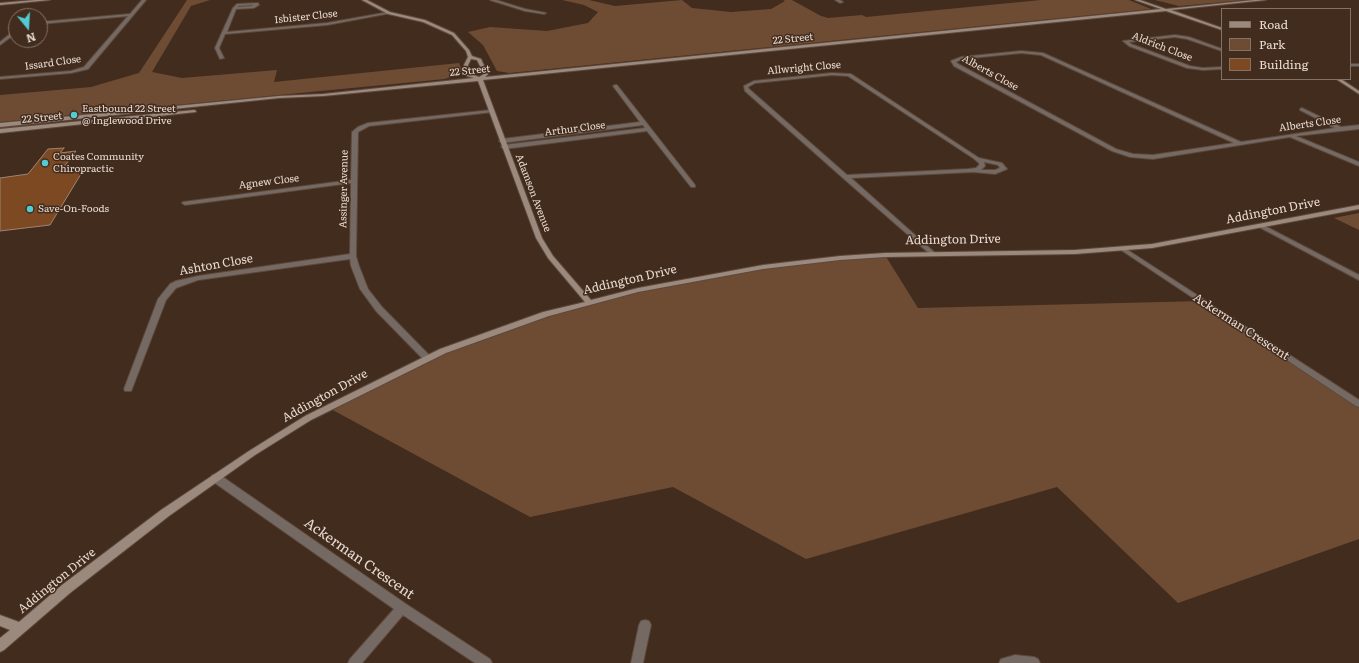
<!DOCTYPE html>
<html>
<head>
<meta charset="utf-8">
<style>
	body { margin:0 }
	#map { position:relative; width:1359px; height:663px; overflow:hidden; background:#422c1e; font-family:Literata,serif }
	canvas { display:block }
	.legend { position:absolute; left:1221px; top:8px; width:130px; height:72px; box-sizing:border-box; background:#422c1e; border:1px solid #857266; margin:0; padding:5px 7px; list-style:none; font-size:12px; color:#e9dbd2 }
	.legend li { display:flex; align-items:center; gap:8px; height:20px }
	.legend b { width:20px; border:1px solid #857266 }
	.north { position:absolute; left:8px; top:8px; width:40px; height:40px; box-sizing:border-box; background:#422c1e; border:1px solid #857266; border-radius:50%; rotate:162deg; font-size:11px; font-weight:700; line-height:16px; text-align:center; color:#e9dbd2 }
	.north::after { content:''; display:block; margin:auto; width:14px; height:18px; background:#51ccd2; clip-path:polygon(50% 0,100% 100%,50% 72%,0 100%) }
</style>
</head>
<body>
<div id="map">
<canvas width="1359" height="663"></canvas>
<ul class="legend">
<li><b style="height:5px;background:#9b897e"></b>Road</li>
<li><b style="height:11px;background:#6e4c34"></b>Park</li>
<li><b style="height:11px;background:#7d4922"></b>Building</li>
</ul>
<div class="north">N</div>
</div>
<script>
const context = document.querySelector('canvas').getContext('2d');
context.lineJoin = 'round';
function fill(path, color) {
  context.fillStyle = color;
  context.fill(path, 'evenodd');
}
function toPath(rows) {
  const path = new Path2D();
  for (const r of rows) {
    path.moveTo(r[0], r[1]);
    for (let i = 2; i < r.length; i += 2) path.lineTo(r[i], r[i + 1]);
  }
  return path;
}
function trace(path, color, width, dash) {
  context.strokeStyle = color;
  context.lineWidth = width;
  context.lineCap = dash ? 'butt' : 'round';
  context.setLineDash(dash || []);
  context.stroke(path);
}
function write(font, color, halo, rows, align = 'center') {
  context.font = font + ' Literata,serif';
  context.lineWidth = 3;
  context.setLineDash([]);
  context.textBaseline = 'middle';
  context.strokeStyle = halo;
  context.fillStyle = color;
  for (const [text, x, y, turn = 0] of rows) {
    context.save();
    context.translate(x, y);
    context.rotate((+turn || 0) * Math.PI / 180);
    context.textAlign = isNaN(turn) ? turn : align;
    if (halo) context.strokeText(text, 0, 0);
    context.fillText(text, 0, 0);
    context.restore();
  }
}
fill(toPath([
	[187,0,210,0,191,6,152,72,182,78,277,70,274,82,459,63,463,73,445,79,0,122,0,95,91,87,139,73],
	[562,0,589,0,615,6,682,0,692,8,731,12,771,9,785,1,783,0,792,0,821,16,828,18,862,15,866,17,1041,0,1129,0,1151,9,509,73,497,71,483,45,468,32,490,27,547,31,588,23,598,12,584,5],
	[1155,0,1246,0,1179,6],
	[1359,213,1359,230,1334,218],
	[885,255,918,308,1202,301,1359,404,1359,539,1178,603,1057,487,806,559,673,487,530,517,329,408,443,351,589,302,763,267]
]), '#6e4c34');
const building = toPath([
	[64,148,60,153,76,151,61,171,84,169,50,225,0,231,0,178,28,174,48,149,64,148]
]);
fill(building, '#7d4922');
trace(building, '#9d8473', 1);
const street = toPath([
	[142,0,146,0,88,69,71,73,0,79,0,77,71,71,84,67,128,16,40,24,40,22,130,14,142,0],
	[490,0,496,0,525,9,546,13,544,14,525,11,490,0],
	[835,0,840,0,843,2,840,3,835,0],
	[258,3,259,5,254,8,236,9,227,32,327,23,389,12,391,13,327,25,225,34,219,48,224,58,220,59,215,48,233,8,237,4,258,3],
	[253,5,252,6,238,7,238,6,253,5],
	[15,30,16,30,16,33,0,45,0,42,15,30],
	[1175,35,1189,37,1222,49,1222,51,1187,39,1175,37,1129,42,1131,44,1190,66,1203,68,1222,67,1222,69,1203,70,1187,68,1129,46,1123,41,1175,35],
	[1021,51,1043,53,1241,142,1335,128,1300,110,1300,109,1302,108,1341,127,1359,125,1359,129,1296,136,1359,162,1359,166,1290,137,1153,159,1130,157,1112,151,954,66,951,61,961,57,1021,51],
	[1021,53,1041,55,1234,143,1153,155,1133,154,1116,149,958,64,956,62,962,59,1021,53],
	[1350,64,1359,64,1359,66,1350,66,1350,64],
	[832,73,851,74,979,158,1002,163,1007,169,995,174,973,172,851,178,934,252,935,253,934,254,930,254,843,178,745,91,744,86,754,81,832,73],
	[832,75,848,76,973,158,979,163,979,165,976,168,968,169,847,175,749,89,748,87,755,83,832,75],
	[984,162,998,165,1000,168,995,170,981,170,985,166,984,162],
	[615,85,617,85,695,185,695,187,691,187,647,131,504,149,501,147,504,145,645,128,643,125,502,143,499,141,502,139,640,122,613,86,615,85],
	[491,110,493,110,493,112,369,126,358,132,356,256,359,266,368,289,382,307,430,356,431,358,430,360,424,360,376,311,360,289,351,266,350,259,198,280,176,288,166,300,132,389,131,391,125,391,124,389,158,299,170,284,176,281,198,276,350,254,351,183,185,205,182,203,183,202,351,180,352,132,358,127,368,123,491,110],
	[1261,224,1359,275,1359,280,1259,227,1259,225,1261,224],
	[1123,247,1359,400,1359,407,1356,406,1121,250,1120,249,1121,248,1123,247],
	[216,474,220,475,406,604,490,659,492,663,475,663,403,615,362,663,348,663,350,659,394,609,212,481,211,478,212,475,216,474],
	[645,620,649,621,651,625,643,663,631,663,639,625,641,621,645,620],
	[1015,655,1034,657,1038,659,1040,663,999,663,1001,659,1015,655]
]);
const secondary = toPath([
	[35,0,50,0,0,5,0,3,35,0],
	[362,0,367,0,390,12,425,20,454,33,469,50,472,56,481,59,488,74,485,77,1161,9,1135,0,1140,0,1166,9,1254,0,1266,0,1171,10,1222,28,1222,30,1166,11,483,80,542,238,553,256,591,300,638,288,763,265,840,256,885,253,1075,250,1152,244,1359,205,1359,209,1152,248,1075,254,885,257,840,260,763,269,638,292,549,316,446,353,311,420,255,455,169,516,70,593,4,650,0,652,0,638,10,630,0,626,0,615,19,622,62,585,161,510,249,451,305,416,440,349,543,312,585,302,548,258,536,238,478,81,323,96,279,98,0,127,0,123,279,96,323,94,474,78,467,76,464,65,468,57,466,51,452,35,423,22,388,14,362,0],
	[471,59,477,60,484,74,479,77,471,74,468,65,471,59],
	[1336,79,1341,79,1359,91,1359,94,1336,79],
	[194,110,196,111,196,112,0,133,0,129,194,110]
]);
trace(street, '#5d483b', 2);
trace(secondary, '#5d483b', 2);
fill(street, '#756a63');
fill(secondary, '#9b897e');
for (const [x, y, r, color] of [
	[74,115,4,"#51ccd2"],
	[45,163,4,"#51ccd2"],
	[30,209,4,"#51ccd2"]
]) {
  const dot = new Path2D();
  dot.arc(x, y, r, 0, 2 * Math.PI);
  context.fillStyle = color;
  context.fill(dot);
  trace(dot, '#422c1e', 1.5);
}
write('10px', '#e9dbd2', '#422c1e', [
	["Isbister Close",306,17,-6],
	["22 Street",793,39,-6],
	["Aldrich Close",1162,47,21],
	["Issard Close",53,63,-8],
	["Allwright Close",804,68,-5],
	["22 Street",470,71,-6],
	["Alberts Close",990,73,29],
	["22 Street",42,118,-6],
	["Alberts Close",1310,124,-8],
	["Arthur Close",575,129,-7],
	["Agnew Close",269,182,-7],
	["Assinger Avenue",344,189,-89],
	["Adamson Avenue",533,193,69]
]);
write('10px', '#e9dbd2', '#422c1e', [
	["Eastbound 22 Street",82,109],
	["@ Inglewood Drive",82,121],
	["Coates Community",53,157],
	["Chiropractic",53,169],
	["Save-On-Foods",38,209]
], 'left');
write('12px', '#e9dbd2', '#422c1e', [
	["Addington Drive",1273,211,-11],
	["Addington Drive",953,240,-1],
	["Ashton Close",216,265,-10],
	["Addington Drive",630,280,-13],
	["Ackerman Crescent",1241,327,33],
	["Addington Drive",325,396,-29],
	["Addington Drive",57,581,-39]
]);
write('14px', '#e9dbd2', '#422c1e', [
	["Ackerman Crescent",359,559,35]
]);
</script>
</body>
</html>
